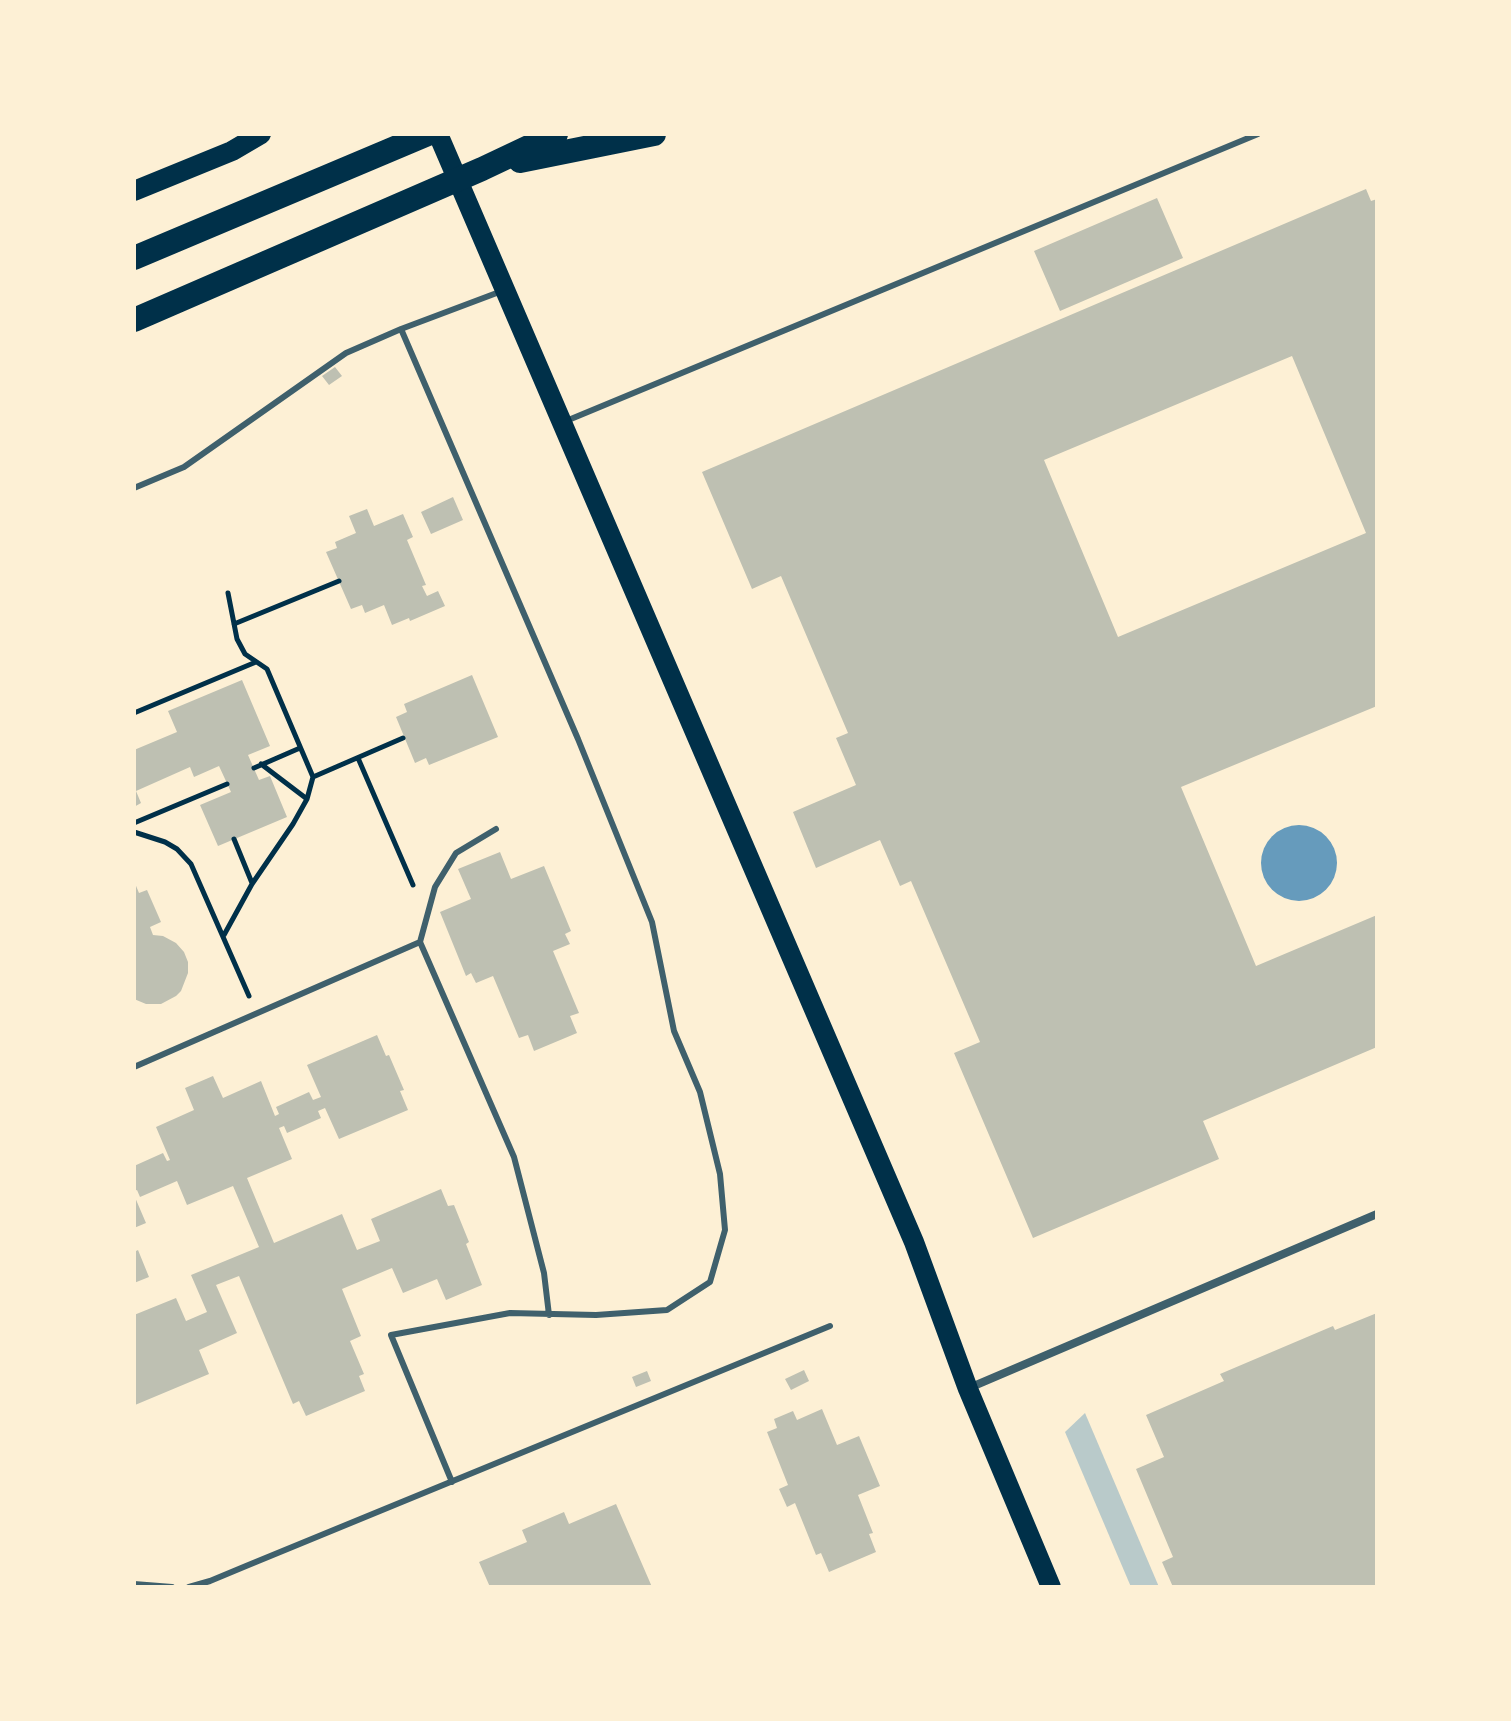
<!DOCTYPE html>
<html>
<head>
<meta charset="utf-8">
<style>
	body { margin:0 }
	#map { position:relative; width:1511px; height:1721px; overflow:hidden; background:#fdf0d5; font-family:"Alegreya Sans",sans-serif }
	canvas { display:block }
	.frame { position:absolute; inset:0; border:136px solid #fdf0d5; pointer-events:none }
</style>
</head>
<body>
<div id="map">
<canvas width="1511" height="1721"></canvas>
<div class="frame"></div>
</div>
<script>
const context = document.querySelector('canvas').getContext('2d');
context.lineJoin = 'round';
function fill(path, color) {
  context.fillStyle = color;
  context.fill(path, 'evenodd');
}
function toPath(rows) {
  const path = new Path2D();
  for (const r of rows) {
    if (r.length === 3) {
      path.moveTo(r[0] + r[2], r[1]);
      path.arc(r[0], r[1], r[2], 0, 2 * Math.PI);
      continue;
    }
    path.moveTo(r[0], r[1]);
    for (let i = 2; i < r.length; i += 2) path.lineTo(r[i], r[i + 1]);
  }
  return path;
}
function trace(path, color, width, dash) {
  context.strokeStyle = color;
  context.lineWidth = width;
  context.lineCap = dash ? 'butt' : 'round';
  context.setLineDash(dash || []);
  context.stroke(path);
}
fill(toPath([
	[1085,1413,1159,1587,1131,1587,1065,1432]
]), '#b9caca');
fill(toPath([
	[1299,863,38]
]), '#669bbc');
fill(toPath([
	[1366,189,1371,201,1377,199,1377,706,1181,787,1256,966,1377,915,1377,1047,1203,1121,1219,1159,1033,1238,954,1053,980,1042,911,881,900,886,880,840,816,868,793,812,856,785,836,738,848,733,781,576,752,589,702,472],
	[1292,356,1366,533,1118,637,1044,460],
	[1157,198,1183,258,1060,311,1034,251],
	[335,367,342,376,329,385,322,376],
	[453,497,463,520,431,534,421,512],
	[367,509,374,526,403,514,413,537,407,540,426,585,422,586,427,596,438,591,445,606,410,621,409,618,392,625,384,605,365,613,362,605,351,609,326,552,337,548,335,542,356,533,349,516],
	[472,675,498,737,429,765,426,758,415,763,396,717,407,712,404,704],
	[242,680,270,746,248,755,259,780,270,776,287,817,218,846,200,805,231,792,219,766,194,777,190,767,136,791,141,803,134,807,134,750,177,732,168,711],
	[500,852,511,879,544,866,571,931,565,934,570,944,553,951,579,1013,570,1016,577,1033,534,1051,528,1035,519,1038,493,976,476,983,471,973,466,976,440,912,471,899,458,869],
	[134,881,139,893,147,890,161,922,150,927,153,935,163,936,176,943,184,952,188,962,188,973,181,991,176,996,161,1004,146,1004,134,999],
	[377,1035,386,1056,389,1055,404,1090,400,1091,408,1110,339,1139,325,1108,318,1111,321,1118,287,1133,284,1126,279,1128,292,1159,247,1178,274,1243,342,1214,357,1250,380,1241,371,1219,441,1189,448,1206,454,1205,469,1242,466,1244,482,1285,446,1300,437,1279,403,1293,392,1268,342,1289,361,1336,350,1341,364,1374,359,1376,365,1391,306,1416,299,1401,293,1404,239,1276,216,1285,237,1333,199,1350,209,1374,135,1405,134,1315,176,1298,186,1321,207,1312,191,1275,259,1247,233,1186,187,1205,177,1181,140,1197,137,1190,134,1191,134,1166,163,1153,167,1161,170,1160,156,1127,194,1110,185,1088,213,1076,223,1098,261,1081,275,1116,279,1114,276,1107,309,1092,313,1100,321,1097,307,1065],
	[134,1195,146,1223,134,1228],
	[138,1250,149,1277,134,1283,134,1252],
	[1377,1313,1377,1587,1173,1587,1162,1562,1173,1557,1136,1469,1164,1457,1146,1415,1224,1381,1220,1374,1333,1326,1335,1330],
	[804,1370,809,1381,791,1390,785,1379],
	[647,1371,651,1381,636,1387,632,1377],
	[822,1409,837,1445,859,1436,880,1486,858,1495,873,1533,869,1534,876,1552,829,1572,821,1553,816,1555,795,1503,787,1507,779,1489,788,1485,767,1432,777,1428,774,1419,793,1411,797,1420],
	[616,1504,652,1587,490,1587,479,1562,527,1542,522,1530,564,1512,569,1524]
]), '#bec0b2');
trace(toPath([
	[234,624,339,581],
	[134,713,256,662],
	[358,758,413,885],
	[261,764,307,799],
	[254,768,300,748],
	[313,777,403,738],
	[134,823,227,784],
	[134,832,165,842,177,849,191,864,249,996],
	[234,839,252,883],
	[224,935,252,884,293,824,307,799,313,777,267,669,245,654,237,639,228,593]
]), '#003049', 5);
trace(toPath([
	[401,329,578,739,652,922,674,1031,700,1092,720,1174,725,1230,710,1282,667,1310,596,1315,510,1313,391,1335,452,1482],
	[566,421,1258,134],
	[134,488,184,467,346,353,401,329,502,291],
	[420,942,514,1157,544,1273,549,1315],
	[134,1067,420,942,435,887,456,853,496,829],
	[134,1584,172,1587],
	[189,1587,210,1581,246,1566,830,1326]
]), '#3f606c', 6);
trace(toPath([
	[969,1388,1377,1214]
]), '#3f606c', 8);
trace(toPath([
	[438,134,914,1242,968,1389,1051,1587],
	[134,191,232,151,261,134]
]), '#003049', 20);
trace(toPath([
	[520,161,654,134],
	[134,258,428,134],
	[134,320,482,169,556,134]
]), '#003049', 24);
</script>
</body>
</html>
